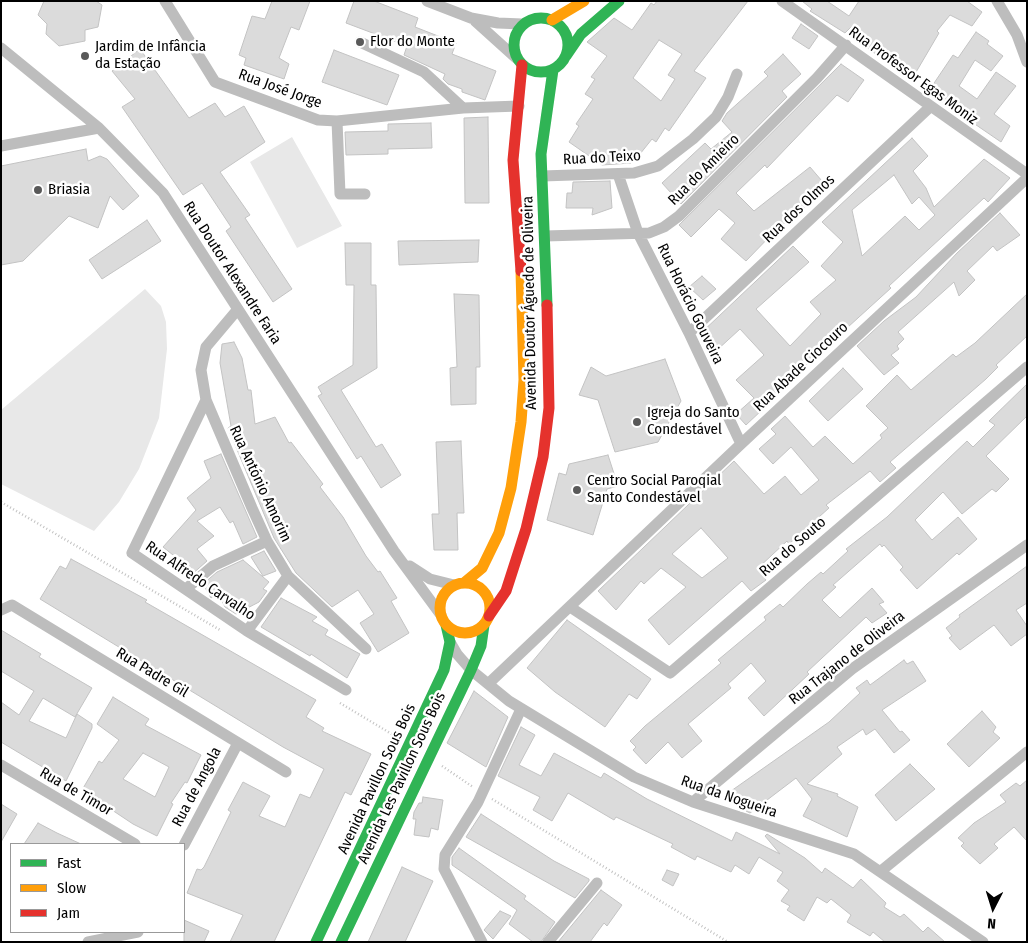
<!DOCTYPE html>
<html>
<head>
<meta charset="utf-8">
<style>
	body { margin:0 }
	#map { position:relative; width:1028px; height:943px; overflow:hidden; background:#fff; font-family:"Fira Sans Condensed",sans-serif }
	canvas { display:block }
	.frame { position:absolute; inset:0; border:2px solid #000; pointer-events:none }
	.legend { position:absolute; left:10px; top:843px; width:175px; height:90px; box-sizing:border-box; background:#fff; border:1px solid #999; margin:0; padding:6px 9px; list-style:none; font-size:15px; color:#000 }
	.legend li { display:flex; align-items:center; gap:10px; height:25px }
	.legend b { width:25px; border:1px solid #999 }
	.north { position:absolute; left:968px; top:883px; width:50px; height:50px; -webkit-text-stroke:4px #fff; paint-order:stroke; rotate:185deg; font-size:14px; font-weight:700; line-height:20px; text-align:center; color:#000 }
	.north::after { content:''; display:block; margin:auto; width:18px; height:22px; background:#000; clip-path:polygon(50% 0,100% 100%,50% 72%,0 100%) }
</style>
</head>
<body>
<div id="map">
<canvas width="1028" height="943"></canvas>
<div class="frame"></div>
<ul class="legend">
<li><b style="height:6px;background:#30b455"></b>Fast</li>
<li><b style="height:6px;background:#ff9f0a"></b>Slow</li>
<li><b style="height:6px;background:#e5322d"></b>Jam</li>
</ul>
<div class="north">N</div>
</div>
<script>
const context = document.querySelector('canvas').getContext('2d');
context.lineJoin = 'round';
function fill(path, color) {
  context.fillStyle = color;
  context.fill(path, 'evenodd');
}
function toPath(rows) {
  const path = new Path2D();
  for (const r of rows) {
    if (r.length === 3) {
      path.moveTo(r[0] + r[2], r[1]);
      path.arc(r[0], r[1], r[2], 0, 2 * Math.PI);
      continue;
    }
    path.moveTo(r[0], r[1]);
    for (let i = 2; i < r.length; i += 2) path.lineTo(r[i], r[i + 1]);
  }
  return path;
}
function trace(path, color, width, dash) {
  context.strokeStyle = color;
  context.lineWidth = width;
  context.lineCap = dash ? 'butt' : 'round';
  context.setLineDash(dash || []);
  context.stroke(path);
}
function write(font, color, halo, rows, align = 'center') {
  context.font = font + ' "Fira Sans Condensed",sans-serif';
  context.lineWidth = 5;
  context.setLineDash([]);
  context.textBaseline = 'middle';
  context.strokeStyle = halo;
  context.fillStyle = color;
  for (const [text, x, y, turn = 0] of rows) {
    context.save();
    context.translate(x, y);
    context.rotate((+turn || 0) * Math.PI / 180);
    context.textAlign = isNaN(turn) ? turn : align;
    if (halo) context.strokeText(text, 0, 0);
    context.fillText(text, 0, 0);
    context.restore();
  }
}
fill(toPath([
	[292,137,342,226,297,248,250,162],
	[145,289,161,306,166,322,167,349,159,418,139,469,119,502,94,531,1,484,1,410]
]), '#e8e8e8');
const building = toPath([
	[44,1,96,1,102,5,98,27,85,30,85,41,59,46,46,34,47,24,38,15,44,1],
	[272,1,310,1,299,30,291,27,279,58,289,64,284,79,244,65,246,58,239,55,252,16,265,19,272,1],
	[354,1,374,1,418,18,415,27,456,43,452,54,496,71,485,100,462,92,462,89,448,84,443,79,445,74,404,55,407,46,346,23,354,1],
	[657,1,748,1,694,71,706,78,669,131,665,128,656,142,652,139,636,159,634,158,631,163,602,165,569,142,579,126,576,124,593,99,585,94,595,79,591,77,607,56,587,42,614,18,632,30,651,3,654,5,657,1],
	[659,40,682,54,668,75,675,79,661,101,633,78,659,40],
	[802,1,827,1,849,16,859,1,967,1,982,12,972,26,950,15,937,31,939,33,912,79,861,44,866,38,853,25,845,33,810,11,812,9,802,1],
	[801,24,818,36,809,49,792,38,801,24],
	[976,32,989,41,987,44,1003,56,991,71,975,60,959,86,977,99,996,72,1016,86,994,114,1010,126,1001,142,928,92,953,55,958,58,976,32],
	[140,49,189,118,215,103,225,117,244,106,265,142,220,172,250,215,245,218,292,289,273,302,226,231,231,227,202,183,183,195,122,107,135,99,112,71,140,49],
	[334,50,399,75,387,105,322,82,334,50],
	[783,54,801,74,782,91,787,97,681,204,662,183,705,143,711,149,732,132,722,121,727,113,768,76,764,72,783,54],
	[841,64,864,80,848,102,837,95,767,168,765,165,736,193,754,211,810,167,828,188,775,231,746,261,721,239,735,223,719,209,691,237,679,225,841,64],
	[488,117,489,203,465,203,464,118,488,117],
	[431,123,432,148,388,149,388,154,346,155,345,132,388,131,388,124,431,123],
	[912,138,928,156,913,171,926,188,934,207,984,159,1010,178,988,202,984,198,889,286,891,288,761,406,763,409,746,425,736,414,754,398,736,380,764,355,740,329,716,351,700,334,793,246,809,262,756,309,790,346,821,314,810,302,836,280,821,266,843,242,822,222,912,138],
	[894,175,912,204,919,197,935,215,919,230,905,216,862,256,852,210,894,175],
	[86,149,88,161,100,156,107,159,139,196,123,210,110,196,98,228,69,216,23,261,1,265,1,166,86,149],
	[610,181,612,208,592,215,593,208,566,208,567,193,572,193,573,182,610,181],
	[1000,213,1020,235,997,251,993,246,967,271,975,280,959,296,954,282,898,332,904,339,897,346,899,349,891,355,899,363,884,375,857,346,884,321,916,297,957,253,1000,213],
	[147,220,161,241,102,279,89,260,147,220],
	[479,240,478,262,399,265,398,241,479,240],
	[345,243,371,243,371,285,376,285,377,368,341,390,376,447,382,444,401,475,381,488,361,456,357,459,318,396,322,394,318,387,353,365,354,285,346,285,345,243],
	[702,276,716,289,703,300,689,287,702,276],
	[454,294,479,295,480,367,476,367,476,404,451,405,450,368,457,367,454,294],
	[1027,294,1027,336,996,365,998,367,986,379,890,462,896,468,880,482,870,471,826,505,829,508,789,544,787,541,757,569,766,580,751,591,742,581,669,645,648,620,686,587,661,568,644,584,641,581,616,610,598,591,734,461,764,494,785,476,801,495,819,480,791,447,773,464,759,449,776,434,771,429,785,416,813,447,825,436,853,464,882,438,880,435,888,428,866,406,897,375,911,390,953,354,956,357,975,343,1027,294],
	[701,528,728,558,702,578,672,554,701,528],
	[234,342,242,358,248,390,251,390,255,424,275,417,289,443,291,442,323,484,320,487,343,517,366,556,378,572,380,571,397,598,391,601,409,633,378,652,360,623,374,614,358,590,332,607,296,573,274,538,228,428,231,426,220,363,222,344,234,342],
	[665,359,681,401,658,442,615,452,598,400,579,395,591,367,606,376,665,359],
	[843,368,863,389,828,421,809,401,843,368],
	[1027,384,1027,416,986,456,1009,479,996,492,992,489,962,514,943,492,915,520,932,540,958,517,977,539,959,555,957,553,917,589,900,570,903,567,884,545,882,547,880,544,833,585,836,587,822,600,840,618,872,588,884,602,879,604,887,613,872,623,866,617,807,672,809,674,764,716,748,698,766,681,751,663,728,684,731,688,688,724,702,741,682,758,668,742,646,764,633,750,636,747,630,741,645,726,721,663,718,660,766,620,764,617,780,604,783,607,807,584,821,572,823,574,848,551,846,549,887,517,967,441,973,447,995,425,989,421,1027,384],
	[461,441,464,513,457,513,458,550,434,550,432,514,439,514,436,442,461,441],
	[221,454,257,537,243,544,233,521,230,523,220,507,197,521,214,536,197,549,207,561,190,576,175,563,178,559,163,547,196,510,187,498,211,478,204,461,221,454],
	[608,455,618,486,607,489,593,535,547,520,559,473,566,475,569,464,608,455],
	[264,551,276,571,263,576,251,557,264,551],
	[71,559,147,600,145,602,316,700,306,717,324,728,322,731,371,754,351,795,345,792,274,942,230,942,243,915,187,893,197,869,201,870,204,867,231,812,228,810,243,782,270,796,259,816,285,827,300,794,310,798,324,769,283,747,40,599,60,566,66,569,71,559],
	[243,560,269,582,263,589,267,591,259,602,236,614,225,607,218,593,211,598,203,584,217,572,243,560],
	[1027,566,1027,603,1016,610,1027,626,1027,634,1011,646,994,625,960,650,949,638,952,636,946,628,960,617,959,615,1027,566],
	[281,598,317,617,312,621,328,630,325,635,360,654,347,678,311,654,310,656,261,627,281,598],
	[567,620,651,679,637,699,629,694,605,727,555,692,527,668,567,620],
	[1,630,41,654,39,657,92,688,75,717,43,698,29,721,66,738,77,714,92,724,92,728,66,781,1,742,1,702,19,715,34,691,1,671,1,630],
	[904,660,907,664,913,661,926,681,882,710,900,732,902,731,910,740,894,753,875,729,866,735,863,729,837,747,842,754,807,784,838,794,837,796,858,807,847,837,803,816,812,799,796,778,750,813,746,811,731,791,829,722,860,693,856,688,867,680,870,685,904,660],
	[474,691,508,717,486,767,447,743,474,691],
	[113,697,149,719,145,725,201,755,187,783,185,782,171,803,173,804,157,836,133,824,82,790,99,761,102,763,119,740,97,724,113,697],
	[143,753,169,767,155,797,123,779,143,753],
	[982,711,996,727,993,732,1000,738,969,767,947,744,982,711],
	[521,727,535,735,519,765,541,776,554,753,601,778,604,773,647,799,732,841,736,832,780,854,765,836,767,834,805,858,822,873,825,868,853,888,861,879,886,903,884,907,900,917,904,914,923,932,928,927,945,942,885,942,873,932,870,936,847,922,851,915,831,899,827,903,817,897,804,921,787,910,790,906,781,901,789,890,777,881,783,872,759,857,749,874,735,865,731,872,697,856,695,860,671,847,673,844,616,817,614,820,568,793,552,821,533,810,540,797,498,776,521,727],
	[910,764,935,789,896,821,875,795,910,764],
	[1027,780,1027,841,1014,827,994,844,998,848,980,864,961,846,964,843,958,838,974,823,1006,802,1000,795,1016,783,1020,786,1027,780],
	[423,797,443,800,438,830,431,828,429,837,414,835,416,819,413,819,414,812,419,803,422,803,423,797],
	[1,804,17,814,1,842,1,804],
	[481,814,554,861,589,879,589,881,575,898,466,837,481,814],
	[38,823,57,833,81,844,24,844,38,823],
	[459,848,526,896,524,899,555,922,541,942,533,942,509,924,517,910,452,865,452,857,459,848],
	[402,867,433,881,405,942,368,942,402,867],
	[667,870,679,874,673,886,662,880,667,870],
	[601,890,622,905,607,926,604,923,590,942,558,942,601,890],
	[500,911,511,916,493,939,484,930,500,911],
	[184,920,209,931,204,942,184,942,184,920]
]);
fill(building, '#dbdbdb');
trace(building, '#c3c3c3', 1);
trace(toPath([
	[1,502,220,630],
	[340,703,395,736],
	[442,766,473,787],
	[492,799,728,942]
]), '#c2c2c2', 2.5, [1, 2.5]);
trace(toPath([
	[165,1,215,82,318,120,337,121,463,108,519,106],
	[427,1,471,18,498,23,522,24],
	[782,1,1027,174],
	[997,1,1017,35,1027,62],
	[475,21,516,58],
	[360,42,424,72,463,108],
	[1,48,99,128,163,193,394,551,441,615],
	[337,121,340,194,365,194],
	[1,146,99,128],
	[618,174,638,233,689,333,741,444],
	[542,176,634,173,658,166,693,139,716,117,728,97,737,74],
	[545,236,649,233,664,227,679,216,817,78,846,45],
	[238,309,206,347,201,370,206,400,252,508,267,541,288,576,366,649],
	[689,333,930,107],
	[206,400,132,553,247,631,346,690],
	[410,566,430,579,454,585],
	[186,589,213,566,267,541],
	[570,607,670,673,1027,367],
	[1,610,12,605,286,772],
	[247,631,288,576],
	[450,642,457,654,471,670,509,701,634,777,693,802,854,854,983,942],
	[488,684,741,444,1027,178],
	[1,765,135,844],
	[693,802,852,669,1027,545],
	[184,845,238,743],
	[881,871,1027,752],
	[88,942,138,932],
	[482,942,444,869,445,855,478,802,521,709],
	[548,942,597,883]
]), '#bdbdbd', 11);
trace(toPath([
	[541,45,27],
	[566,56,581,34,619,1],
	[547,305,541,154,553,70],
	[316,942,444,670,450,642,446,625],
	[341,942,471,670,481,646,484,625]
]), '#30b455', 11);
trace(toPath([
	[552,20,584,1],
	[465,608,25],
	[464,583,482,568,499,533,511,488,521,422,524,380,521,271]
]), '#ff9f0a', 11);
trace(toPath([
	[521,271,513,160,522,65],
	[489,616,506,591,526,529,543,457,549,408,547,305]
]), '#e5322d', 11);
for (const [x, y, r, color] of [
	[360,42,5,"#595959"],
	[85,56,5,"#595959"],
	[38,190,5,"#595959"],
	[637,422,5,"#595959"],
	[577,490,5,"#595959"]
]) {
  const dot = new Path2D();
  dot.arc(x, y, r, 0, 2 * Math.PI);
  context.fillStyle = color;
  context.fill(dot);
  trace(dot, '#fff', 2);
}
write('15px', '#000', '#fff', [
	["Flor do Monte",370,42],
	["Jardim de Infância",95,47],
	["da Estação",95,64],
	["Briasia",48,190],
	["Igreja do Santo",647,413],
	["Condestável",647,430],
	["Centro Social Paroqial",587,481],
	["Santo Condestável",587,498]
], 'left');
write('15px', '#000', '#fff', [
	["Rua Professor Egas Moniz",913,76,36],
	["Rua José Jorge",280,89,20],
	["Rua do Teixo",602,158,-3],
	["Rua do Amieiro",704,170,-45],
	["Rua dos Olmos",799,209,-43],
	["Rua Doutor Alexandre Faria",232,273,57],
	["Avenida Doutor Águedo de Oliveira",530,303,-91],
	["Rua Horácio Gouveira",690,304,64],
	["Rua Abade Ciocouro",801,367,-43],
	["Rua António Amorim",260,484,65],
	["Rua do Souto",793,547,-41],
	["Rua Alfredo Carvalho",200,581,34],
	["Rua Trajano de Oliveira",847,658,-38],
	["Rua Padre Gil",152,673,31],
	["Avenida Les Pavillon Sous Bois",402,778,-65],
	["Avenida Pavillon Sous Bois",377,779,-65],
	["Rua de Angola",197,787,-62],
	["Rua de Timor",76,792,30],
	["Rua da Nogueira",729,797,19]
]);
</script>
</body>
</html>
